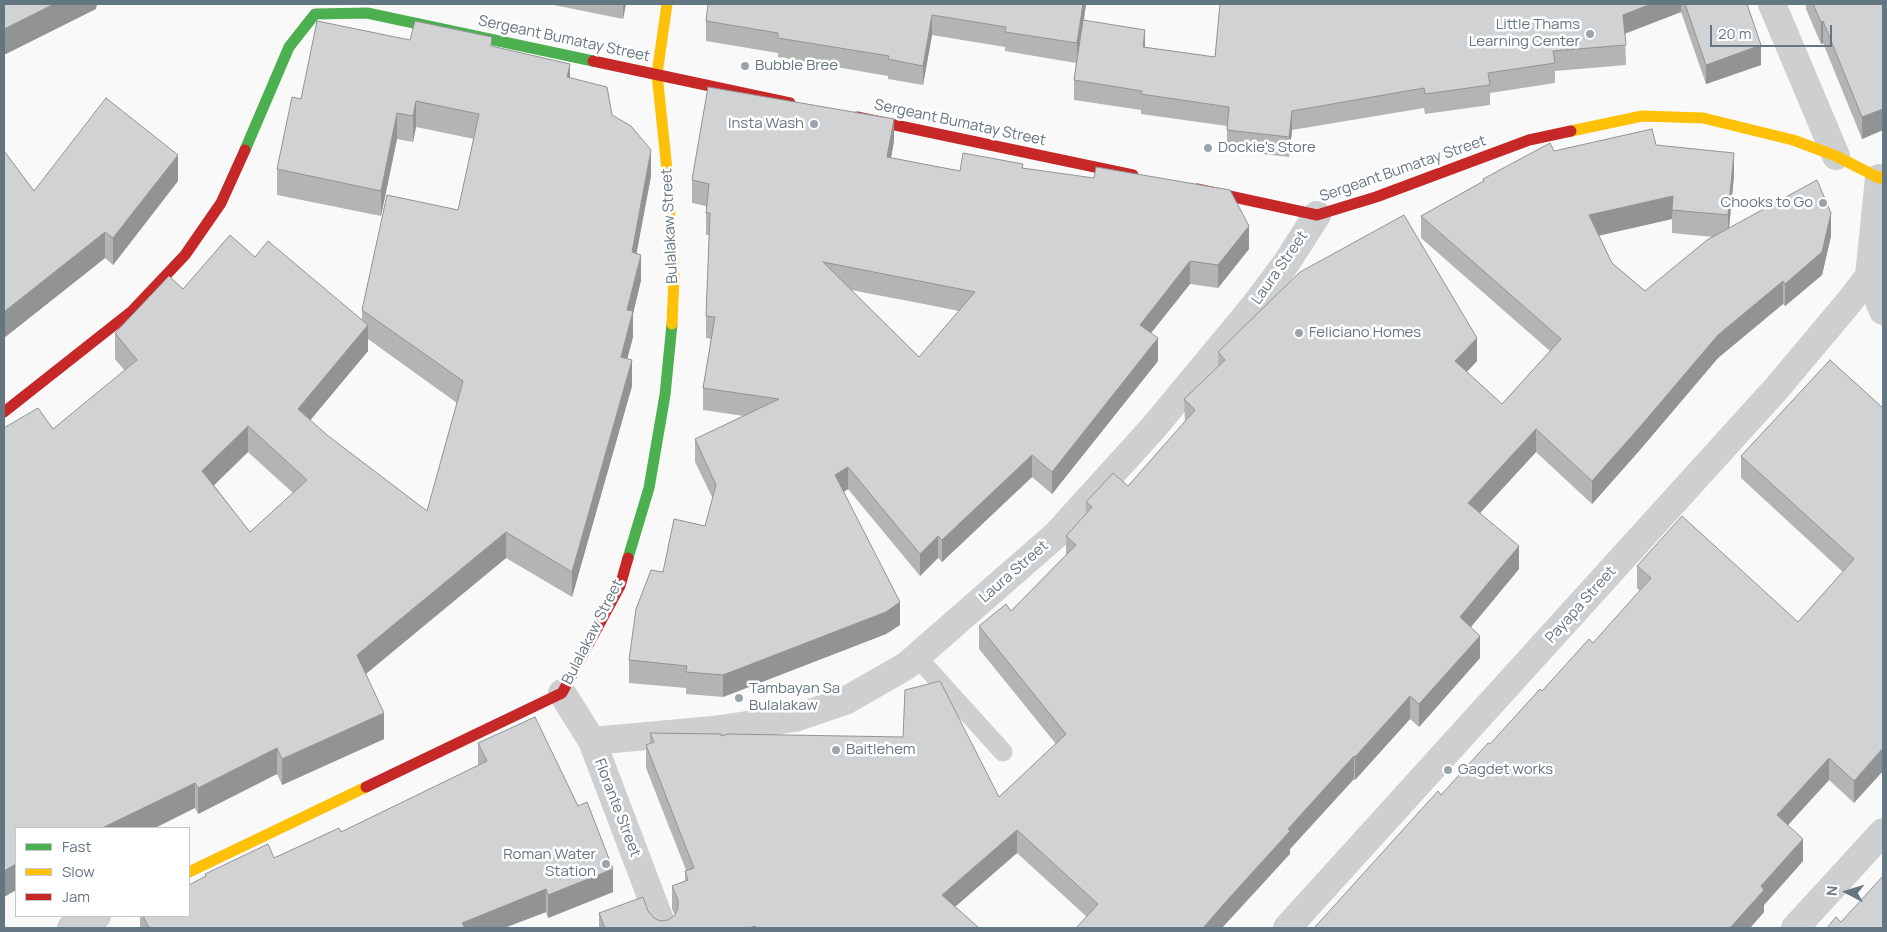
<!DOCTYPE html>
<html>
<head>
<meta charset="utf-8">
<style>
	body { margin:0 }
	#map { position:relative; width:1887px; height:932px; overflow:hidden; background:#f9f9f9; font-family:Manrope,sans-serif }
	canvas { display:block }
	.frame { position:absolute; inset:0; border:5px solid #657683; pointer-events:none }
	.legend { position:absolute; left:15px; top:827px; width:175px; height:90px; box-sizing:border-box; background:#fff; border:1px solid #c1c8cd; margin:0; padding:6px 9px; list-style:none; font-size:15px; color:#657683 }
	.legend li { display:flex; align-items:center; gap:10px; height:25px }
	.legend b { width:25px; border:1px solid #c1c8cd }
	.north { position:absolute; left:1822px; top:867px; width:50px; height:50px; -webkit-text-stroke:4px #fff; paint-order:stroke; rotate:275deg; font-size:14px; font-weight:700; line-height:20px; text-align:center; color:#657683 }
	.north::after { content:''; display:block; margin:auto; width:18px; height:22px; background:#657683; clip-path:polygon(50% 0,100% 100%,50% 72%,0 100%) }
	.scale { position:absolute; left:1710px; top:25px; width:122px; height:22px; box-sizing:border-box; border:2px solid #657683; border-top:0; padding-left:6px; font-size:15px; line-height:18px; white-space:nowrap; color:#657683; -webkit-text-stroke:4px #fff; paint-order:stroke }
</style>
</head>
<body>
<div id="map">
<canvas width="1887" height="932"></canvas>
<div class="frame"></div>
<ul class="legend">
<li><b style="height:6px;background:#4caf50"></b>Fast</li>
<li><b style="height:6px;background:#ffc107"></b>Slow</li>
<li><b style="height:6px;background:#c62828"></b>Jam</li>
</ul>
<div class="north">N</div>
<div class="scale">20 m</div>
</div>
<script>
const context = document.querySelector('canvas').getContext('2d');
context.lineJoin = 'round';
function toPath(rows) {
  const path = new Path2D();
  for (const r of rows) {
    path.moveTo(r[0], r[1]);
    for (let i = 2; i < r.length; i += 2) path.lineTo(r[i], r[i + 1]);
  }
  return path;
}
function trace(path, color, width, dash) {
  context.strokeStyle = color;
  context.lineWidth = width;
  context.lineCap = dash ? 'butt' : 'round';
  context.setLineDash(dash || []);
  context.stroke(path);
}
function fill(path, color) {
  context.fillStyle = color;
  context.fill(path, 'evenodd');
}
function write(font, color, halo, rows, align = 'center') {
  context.font = font + ' Manrope,sans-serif';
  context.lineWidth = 5;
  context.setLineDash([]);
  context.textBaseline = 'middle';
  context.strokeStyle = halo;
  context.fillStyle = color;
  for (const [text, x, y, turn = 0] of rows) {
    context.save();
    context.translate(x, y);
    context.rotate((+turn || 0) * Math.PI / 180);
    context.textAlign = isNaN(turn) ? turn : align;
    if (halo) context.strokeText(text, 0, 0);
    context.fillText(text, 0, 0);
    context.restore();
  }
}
trace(toPath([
	[917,657,1003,752]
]), '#cecfd0', 19);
trace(toPath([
	[1772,4,1836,156],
	[1879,178,1869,276,1883,311],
	[562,693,592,741,663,928],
	[592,741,713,730,795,718,845,701,906,666,1057,534,1154,427,1255,305,1285,265,1317,215],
	[71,928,97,916],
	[1287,928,1776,389,1849,302,1869,276],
	[1795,928,1883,832]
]), '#cecfd0', 28);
trace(toPath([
	[245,150,289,47,315,14,367,13,593,61],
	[628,558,649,488,665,395,672,324]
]), '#4caf50', 11);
trace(toPath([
	[667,4,657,74,667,170,674,277,672,324],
	[1571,131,1642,116,1703,118,1793,140,1836,156,1879,178,1883,176],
	[189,872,366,787]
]), '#ffc107', 11);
trace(toPath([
	[593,61,790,103],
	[857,117,1133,175],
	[1197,189,1317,215,1376,197,1529,140,1571,131],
	[4,412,132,311,185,255,221,203,245,150],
	[366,787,562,693,620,586,628,558]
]), '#c62828', 11);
fill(toPath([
	[549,4,626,4,623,19],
	[708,4,1086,4,1084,20,1145,47,1215,57,1220,4,1747,4,1761,65,1706,84,1681,12,1625,34,1626,65,1555,71,1555,83,1490,93,1490,105,1425,114,1424,108,1292,130,1289,157,1227,150,1227,126,1141,114,1141,110,1074,100,1074,80,1076,63,1005,51,1005,47,932,35,923,85,888,79,888,76,778,57,778,53,706,41,706,21],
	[1806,4,1883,4,1883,130,1862,139,1823,43,1821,44,1806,9],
	[410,40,492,46,570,78,612,115,651,176,636,253,641,280,633,314,633,337,627,359,632,386,572,597,506,558,366,674,384,739,282,785,277,774,198,814,195,808,16,828,16,890,4,897,4,428,53,429,125,371,115,359,115,333,183,289,255,257,362,320,362,310,458,210,474,139,416,127,413,142,397,139,381,216,277,195,277,169,301,99],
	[368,339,457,403,427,511,327,435,310,420,368,351],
	[248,452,293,493,250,532,214,485],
	[894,141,891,158,960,171,1023,168,1249,249,1218,288,1190,284,1151,333,1158,361,1052,494,1032,477,942,562,938,558,920,576,848,489,844,492,900,625,886,634,723,697,686,694,686,688,629,683,629,660,663,572,705,526,713,499,695,462,695,439,744,416,703,410,703,388,711,339,706,338,706,316,709,235,706,235,706,206,692,203,692,180],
	[851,290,924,304,959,311,919,357],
	[1656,145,1734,176,1729,228,1831,236,1822,275,1785,306,1783,304,1718,358,1639,451,1592,504,1536,452,1480,513,1519,569,1471,627,1480,658,1419,727,1410,719,1355,780,1354,779,1290,849,1290,854,1087,917,1017,853,955,907,979,928,599,928,599,913,648,911,654,918,660,921,668,920,675,915,672,909,672,886,685,881,685,871,686,870,646,768,646,745,650,744,650,733,721,736,999,797,1056,744,979,649,979,626,1011,611,1066,555,1066,536,1086,514,1086,502,1128,486,1185,422,1184,399,1218,367,1218,352,1477,361,1467,372,1502,404,1550,351,1421,238,1421,216,1483,181,1483,179,1554,151],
	[1672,219,1672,233,1713,237,1645,291,1612,263,1599,235],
	[4,151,34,191,178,181,113,265,105,258,4,338,4,349],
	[1883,408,1854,803,1829,780,1788,825,1803,861,1764,905,1764,912,1750,928,1314,928,1490,744,1542,691,1593,643,1640,591,1637,588,1637,566,1798,622,1843,572,1741,478,1741,456],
	[478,743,613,892,548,918,546,912,504,928,140,928,140,916,189,916,205,876,205,874,274,858,341,832,478,766]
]), '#b3b5b5');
fill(toPath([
	[54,4,97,4,96,9,4,55,4,29],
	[623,4,626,4,623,19],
	[1083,4,1086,4,1077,63,1077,43],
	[1651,4,1681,4,1681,12,1623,34,1623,15],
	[932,15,932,35,923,85,923,66],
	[1823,21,1823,43,1821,44,1821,22],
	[1145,30,1145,49,1143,47],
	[1761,45,1761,65,1706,84,1706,65],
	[570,64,570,90,567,77],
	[416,101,416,127,413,142,413,116],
	[1883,109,1883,130,1862,139,1862,117],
	[1292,111,1292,130,1289,157,1289,137],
	[397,113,397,139,381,216,381,191],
	[894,119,894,141,887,179,887,157],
	[651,150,651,176,632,278,632,252],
	[1734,153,1734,176,1728,238,1728,215],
	[178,155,178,181,113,265,113,238],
	[1673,196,1672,219,1589,238,1589,215],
	[1831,213,1831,236,1822,275,1785,306,1785,284],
	[1249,226,1249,249,1218,288,1218,265],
	[105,232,105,258,4,338,4,350,4,312],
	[641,255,641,280,633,314,633,337,621,383,621,357,627,310],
	[1190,261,1190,284,1140,347,1140,325],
	[1783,281,1783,304,1718,358,1639,451,1592,504,1592,481,1718,335],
	[368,325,368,351,298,435,298,409],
	[1158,338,1158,361,1052,494,1052,472],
	[1477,338,1477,361,1455,384,1455,361],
	[632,360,632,386,572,597,572,572],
	[248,426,248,452,202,497,202,471],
	[1536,429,1536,452,1468,526,1468,503],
	[1032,455,1032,477,942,562,942,540],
	[848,467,848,489,835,498,835,475],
	[506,532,506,558,357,681,357,655],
	[938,536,938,558,920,576,920,554],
	[1519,546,1519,569,1460,640,1460,617],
	[900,602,900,625,886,634,723,697,723,675],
	[1480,636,1480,658,1419,727,1419,704],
	[1410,696,1410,719,1355,780,1355,757],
	[384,713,384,739,282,785,282,759],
	[277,748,277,774,198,814,198,788],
	[1883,748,1883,771,1854,803,1854,781],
	[1354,756,1354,779,1290,849,1290,854,1222,928,1203,928,1288,829],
	[1829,758,1829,780,1777,837,1777,815],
	[195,783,195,808,155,828,102,828],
	[1017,830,1017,853,942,918,942,895],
	[1803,839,1803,861,1764,905,1764,912,1750,928,1730,928,1761,886],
	[16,864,16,890,4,897,4,871],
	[613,869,613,892,548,918,548,895],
	[546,889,546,912,504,928,462,928,462,923]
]), '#929394');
const building = toPath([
	[4,4,54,4,4,29,4,4],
	[708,4,1083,4,1077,43,1005,32,1006,27,932,15,923,66,888,59,889,56,778,38,778,33,706,21,708,4],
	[1220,4,1651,4,1623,15,1626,45,1553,51,1555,63,1488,73,1490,85,1425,94,1424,88,1292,111,1289,137,1227,130,1229,107,1141,94,1142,91,1074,80,1083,20,1145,30,1143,47,1215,57,1220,4],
	[1685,4,1747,4,1761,45,1706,65,1685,4],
	[1813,4,1883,4,1883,109,1862,117,1823,21,1821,22,1813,4],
	[317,21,410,40,415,21,492,37,491,46,570,64,567,77,607,87,612,115,631,126,651,150,632,252,641,255,627,310,633,311,621,357,632,360,572,572,506,532,357,655,384,713,282,759,277,748,198,788,195,783,102,828,16,828,16,864,4,871,4,428,38,408,53,429,137,360,115,333,169,276,183,289,230,235,255,257,268,241,368,325,298,409,327,435,427,511,463,381,362,310,387,195,458,210,479,114,416,101,413,116,397,113,381,191,277,169,292,97,301,99,317,21],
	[248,426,307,480,250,532,202,471,248,426],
	[708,87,894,119,887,157,960,171,963,153,1023,164,1022,168,1094,178,1096,167,1230,190,1249,226,1218,265,1190,261,1140,325,1158,338,1052,472,1032,455,942,540,938,536,920,554,848,467,835,475,900,602,886,612,723,675,686,672,687,666,629,660,636,609,651,570,663,572,674,519,705,526,716,485,695,439,779,399,703,388,715,317,706,316,710,213,706,213,709,184,692,180,708,87],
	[823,262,975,292,919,357,823,262],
	[106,98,178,155,113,238,105,232,4,312,4,151,34,191,106,98],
	[1652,129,1656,145,1734,153,1728,215,1672,210,1673,196,1589,215,1612,263,1645,291,1707,240,1817,180,1831,213,1822,252,1785,284,1783,281,1718,335,1639,428,1592,481,1536,429,1468,503,1519,546,1460,617,1480,636,1419,704,1410,696,1355,757,1354,756,1288,829,1290,831,1222,906,1203,928,1076,928,1098,904,1017,830,942,895,979,928,756,928,755,926,749,928,605,928,599,913,643,897,648,911,654,918,660,921,668,920,675,915,678,908,678,900,672,886,688,880,685,871,694,868,646,745,654,742,650,733,721,734,721,736,728,734,903,737,905,690,940,681,999,797,1066,734,979,626,1006,604,1011,611,1076,545,1066,536,1092,507,1086,502,1113,473,1128,486,1195,410,1184,399,1225,360,1218,352,1300,272,1404,215,1477,338,1455,361,1502,404,1561,339,1421,216,1484,181,1483,179,1550,143,1554,151,1652,129],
	[1830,360,1883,408,1883,748,1854,781,1829,758,1777,815,1803,839,1761,886,1764,890,1730,928,1314,928,1438,791,1441,795,1488,743,1490,744,1540,689,1542,691,1589,639,1593,643,1651,578,1637,566,1682,516,1798,622,1854,559,1741,456,1830,360],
	[535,717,578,806,587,802,613,869,548,895,546,889,462,923,465,928,149,928,143,916,189,916,189,885,206,876,205,874,268,844,274,858,339,828,341,832,487,761,478,743,535,717],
	[1883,876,1883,928,1827,928,1836,917,1841,922,1883,876]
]);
fill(building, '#d0d2d3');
trace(building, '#929394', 1);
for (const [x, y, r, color] of [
	[1590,34,5,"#99a4ac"],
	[745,66,5,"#99a4ac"],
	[814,124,5,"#99a4ac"],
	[1208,148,5,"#99a4ac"],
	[1823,203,5,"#99a4ac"],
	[1299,333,5,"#99a4ac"],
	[739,698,5,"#99a4ac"],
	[836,750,5,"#99a4ac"],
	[1448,770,5,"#99a4ac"],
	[606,864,5,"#99a4ac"]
]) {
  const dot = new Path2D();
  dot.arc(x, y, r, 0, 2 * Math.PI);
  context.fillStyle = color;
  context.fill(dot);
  trace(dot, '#fff', 2);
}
write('15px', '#657683', '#fff', [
	["Little Thams",1580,25,"right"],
	["Learning Center",1580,42,"right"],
	["Bubble Bree",755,66],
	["Insta Wash",804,124,"right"],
	["Dockie's Store",1218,148],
	["Chooks to Go",1813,203,"right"],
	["Feliciano Homes",1309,333],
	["Tambayan Sa",749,689],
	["Bulalakaw",749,706],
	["Baitlehem",846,750],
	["Gagdet works",1458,770],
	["Roman Water",596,855,"right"],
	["Station",596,872,"right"]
], 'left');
write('15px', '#657683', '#fff', [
	["Sergeant Bumatay Street",564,39,12],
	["Sergeant Bumatay Street",960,123,12],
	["Sergeant Bumatay Street",1403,169,-19],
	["Bulalakaw Street",670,226,-93],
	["Laura Street",1280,268,-55],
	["Laura Street",1014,572,-41],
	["Payapa Street",1581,605,-48],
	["Bulalakaw Street",593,632,-63],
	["Florante Street",617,808,69]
]);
</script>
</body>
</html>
